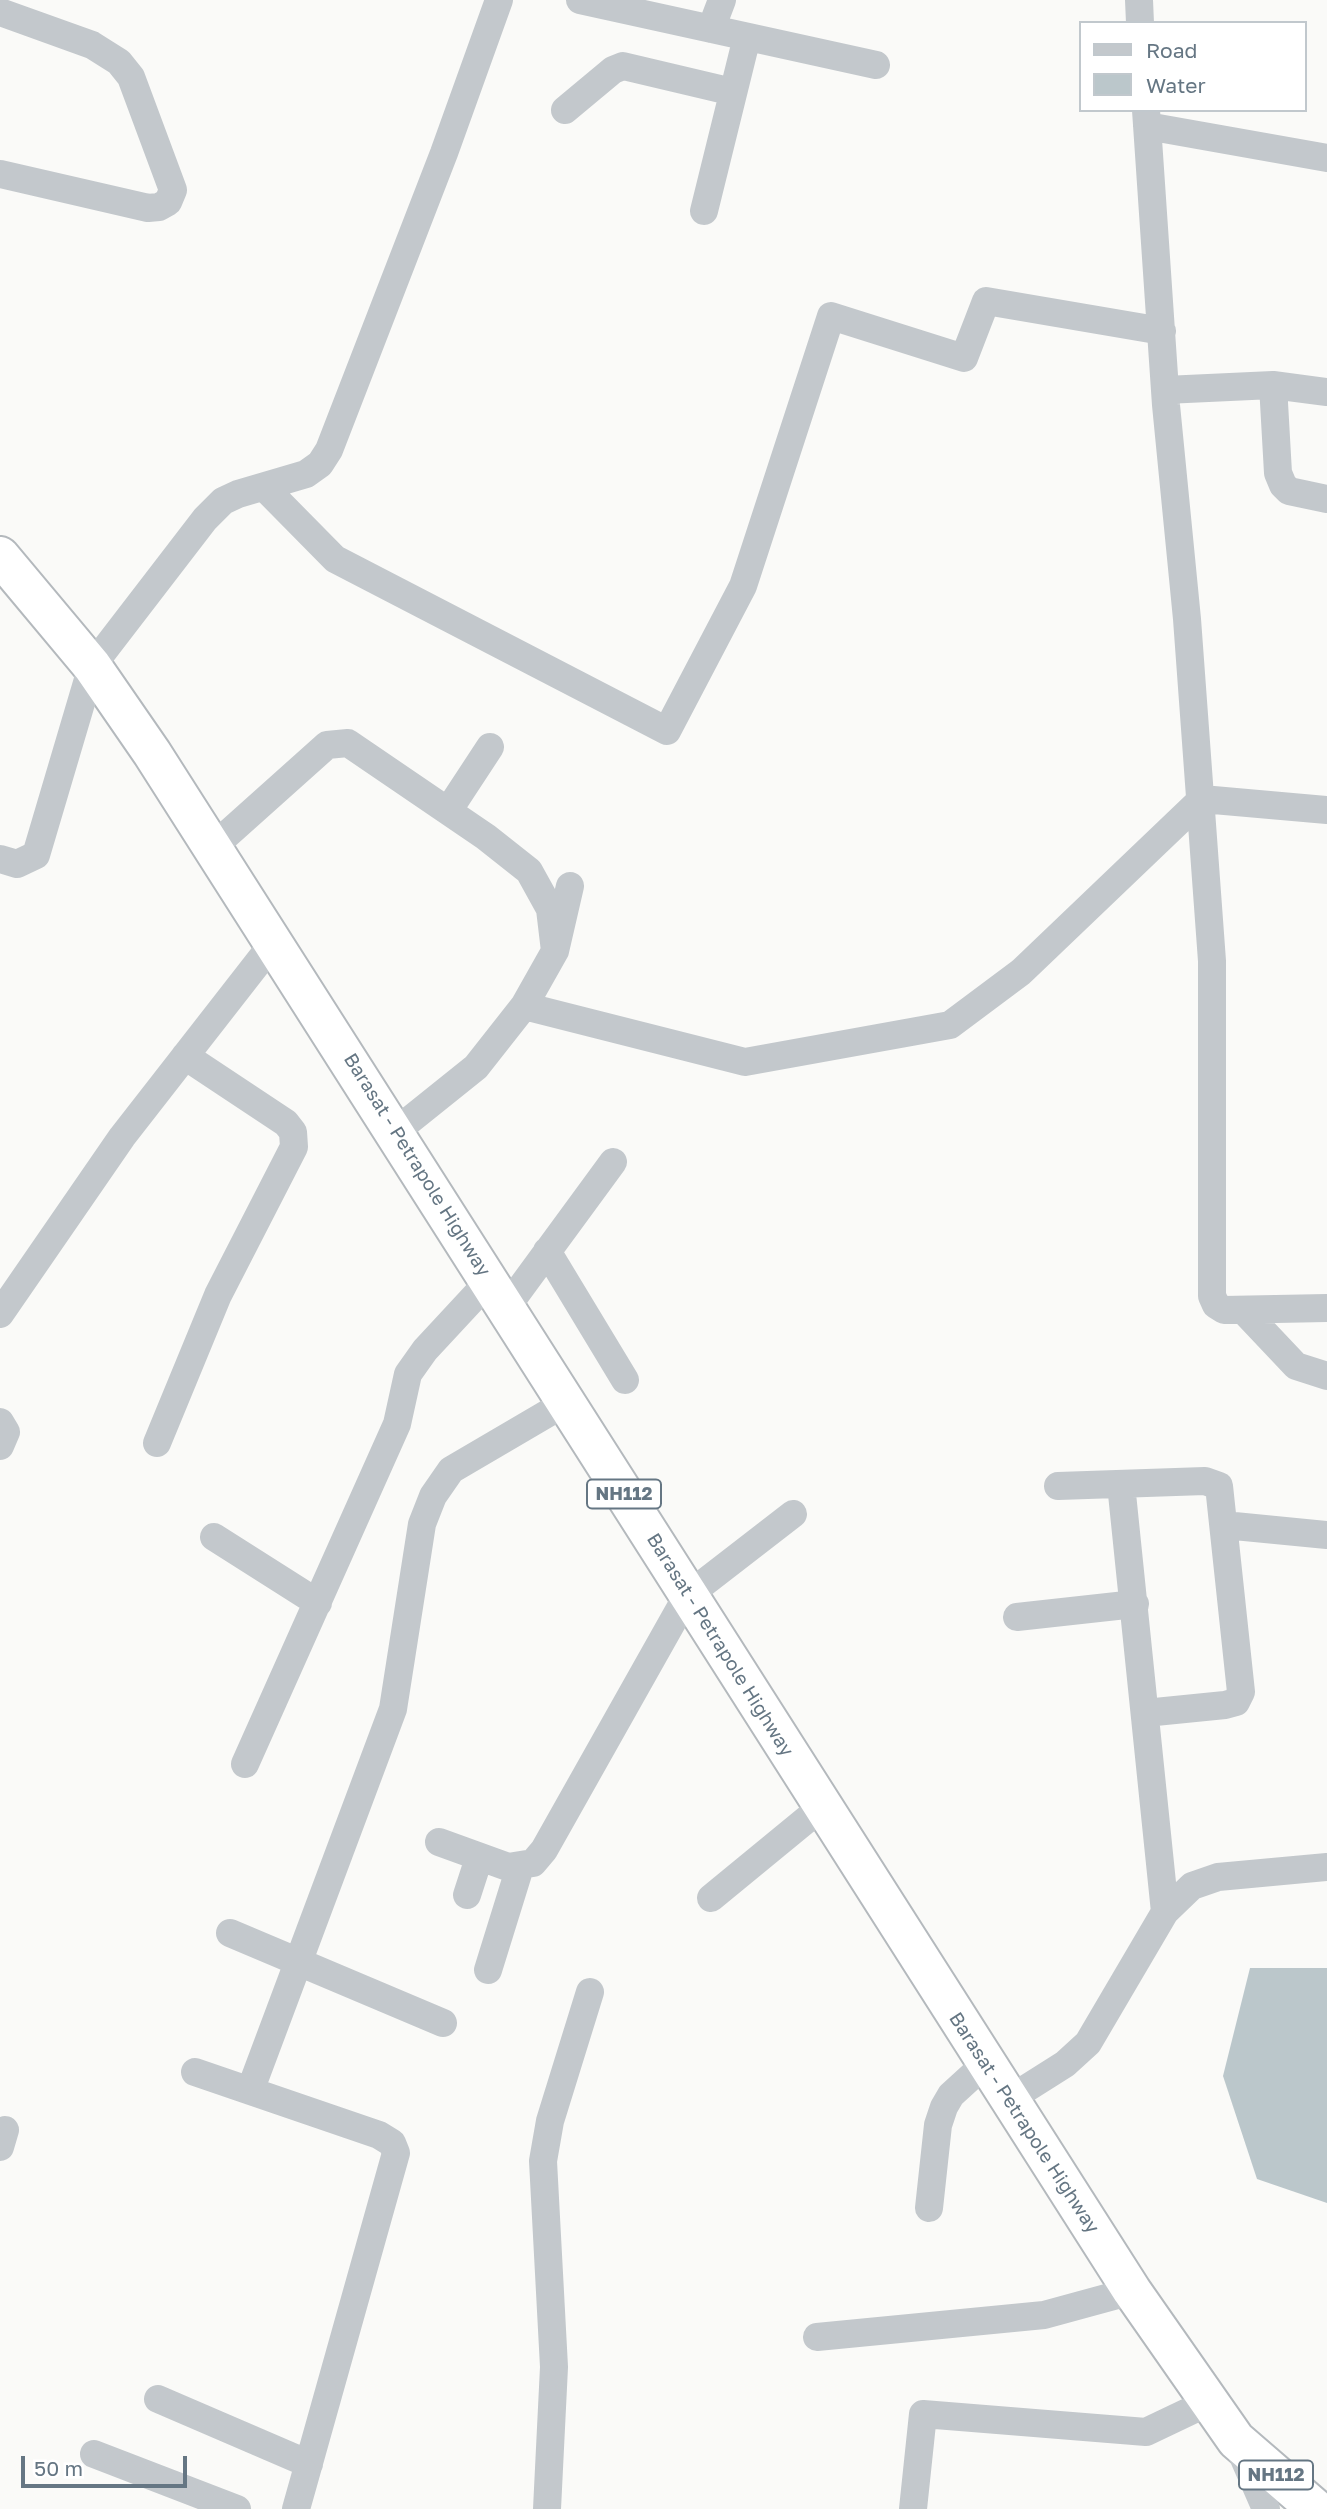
<!DOCTYPE html>
<html>
<head>
<meta charset="utf-8">
<style>
	body { margin:0 }
	#map { position:relative; width:1327px; height:2509px; overflow:hidden; background:#fafaf8; font-family:"Golos Text",sans-serif }
	canvas { display:block }
	.legend { position:absolute; left:1079px; top:21px; width:228px; height:91px; box-sizing:border-box; background:#fff; border:2px solid #c1c8cd; margin:0; padding:9px 12px; list-style:none; font-size:21px; color:#657683 }
	.legend li { display:flex; align-items:center; gap:14px; height:35px }
	.legend b { width:35px; border:2px solid #c1c8cd }
	.scale { position:absolute; left:21px; top:2456px; width:166px; height:32px; box-sizing:border-box; border:4px solid #657683; border-top:0; padding-left:9px; font-size:21px; line-height:24px; white-space:nowrap; color:#657683; -webkit-text-stroke:5px #fff; paint-order:stroke }
</style>
</head>
<body>
<div id="map">
<canvas width="1327" height="2509"></canvas>
<ul class="legend">
<li><b style="height:9px;background:#c3c8cc"></b>Road</li>
<li><b style="height:19px;background:#bbc7cb"></b>Water</li>
</ul>
<div class="scale">50 m</div>
</div>
<script>
const context = document.querySelector('canvas').getContext('2d');
context.lineJoin = 'round';
function fill(path, color) {
  context.fillStyle = color;
  context.fill(path, 'evenodd');
}
function toPath(rows) {
  const path = new Path2D();
  for (const r of rows) {
    path.moveTo(r[0], r[1]);
    for (let i = 2; i < r.length; i += 2) path.lineTo(r[i], r[i + 1]);
  }
  return path;
}
function trace(path, color, width, dash) {
  context.strokeStyle = color;
  context.lineWidth = width;
  context.lineCap = dash ? 'butt' : 'round';
  context.setLineDash(dash || []);
  context.stroke(path);
}
function write(font, color, halo, rows, align = 'center') {
  context.font = font + ' "Golos Text",sans-serif';
  context.lineWidth = 7;
  context.setLineDash([]);
  context.textBaseline = 'middle';
  context.strokeStyle = halo;
  context.fillStyle = color;
  for (const [text, x, y, turn = 0] of rows) {
    context.save();
    context.translate(x, y);
    context.rotate((+turn || 0) * Math.PI / 180);
    context.textAlign = isNaN(turn) ? turn : align;
    if (halo) context.strokeText(text, 0, 0);
    context.fillText(text, 0, 0);
    context.restore();
  }
}
fill(toPath([
	[1250,1968,1327,1968,1327,2203,1257,2179,1223,2076]
]), '#bbc7cb');
const highway = toPath([
	[0,556,92,666,152,753,1132,2291,1236,2440,1316,2509]
]);
trace(highway, '#b4b9bd', 42);
trace(toPath([
	[580,0,876,65],
	[1139,0,1140,23],
	[0,12,92,45,119,62,131,77,173,190,168,202,159,207,148,208,0,174],
	[711,29,722,0],
	[565,110,613,70,623,66,733,92],
	[1146,110,1166,405,1187,619,1212,961,1212,1296,1216,1305,1224,1310,1327,1308],
	[1147,126,1327,158],
	[704,211,747,37],
	[1273,385,1327,392],
	[1165,390,1273,385,1278,473,1283,485,1289,491,1327,499],
	[264,487,335,559,667,731,743,586,831,316,964,358,986,301,1162,331],
	[448,811,490,747],
	[213,847,327,745,348,743,486,837,529,871,550,909,555,951],
	[0,859,17,864,36,855,92,666,205,519,223,501,238,494,306,474,320,464,329,450,444,153,499,0],
	[524,1006,745,1062,950,1025,1021,972,1202,799,1327,810],
	[395,1132,476,1067,524,1006,555,951,570,886],
	[547,1251,625,1380],
	[506,1308,613,1162],
	[1244,1311,1296,1366,1327,1376],
	[0,1314,122,1137,274,942],
	[0,1422,6,1432,0,1446],
	[157,1443,218,1295,294,1147,293,1132,286,1123,185,1056],
	[1121,1484,1165,1912],
	[1058,1486,1205,1481,1219,1486,1241,1692,1236,1702,1225,1705,1145,1713],
	[1224,1525,1327,1535],
	[214,1537,318,1603],
	[1017,1617,1135,1604],
	[245,1764,397,1424,408,1374,425,1350,490,1280],
	[439,1842,508,1867,533,1863,544,1850,687,1596,793,1514],
	[467,1895,479,1858],
	[711,1898,823,1806],
	[230,1933,443,2023],
	[488,1970,520,1867],
	[195,2072,379,2135,392,2143,396,2153,296,2509],
	[250,2091,393,1709,422,1524,433,1496,451,1470,567,1402],
	[1008,2100,1065,2064,1088,2043,1165,1912,1192,1886,1218,1877,1327,1867],
	[0,2147,5,2130],
	[929,2208,938,2125,944,2107,951,2095,985,2064],
	[817,2337,1044,2315,1132,2291],
	[158,2399,309,2464],
	[1239,2447,1266,2509],
	[94,2454,237,2509],
	[547,2509,554,2367,543,2161,550,2121,590,1992],
	[913,2509,923,2414,1146,2432,1209,2402]
]), '#c3c8cc', 28);
trace(highway, '#fff', 38);
for (const [x, y, w] of [
	[624,1494,74],
	[1276,2475,74]
]) {
  const box = new Path2D();
  box.roundRect(x - w / 2, y - 14.5, w, 29, 5);
  context.fillStyle = '#fff';
  context.fill(box);
  trace(box, '#657683', 2);
}
write('bold 18px', '#657683', null, [
	["NH112",624,1494],
	["NH112",1276,2475]
]);
write('19px', '#657683', '#fff', [
	["Barasat - Petrapole Highway",417,1165,58],
	["Barasat - Petrapole Highway",720,1645,58],
	["Barasat - Petrapole Highway",1024,2123,57]
]);
</script>
</body>
</html>
